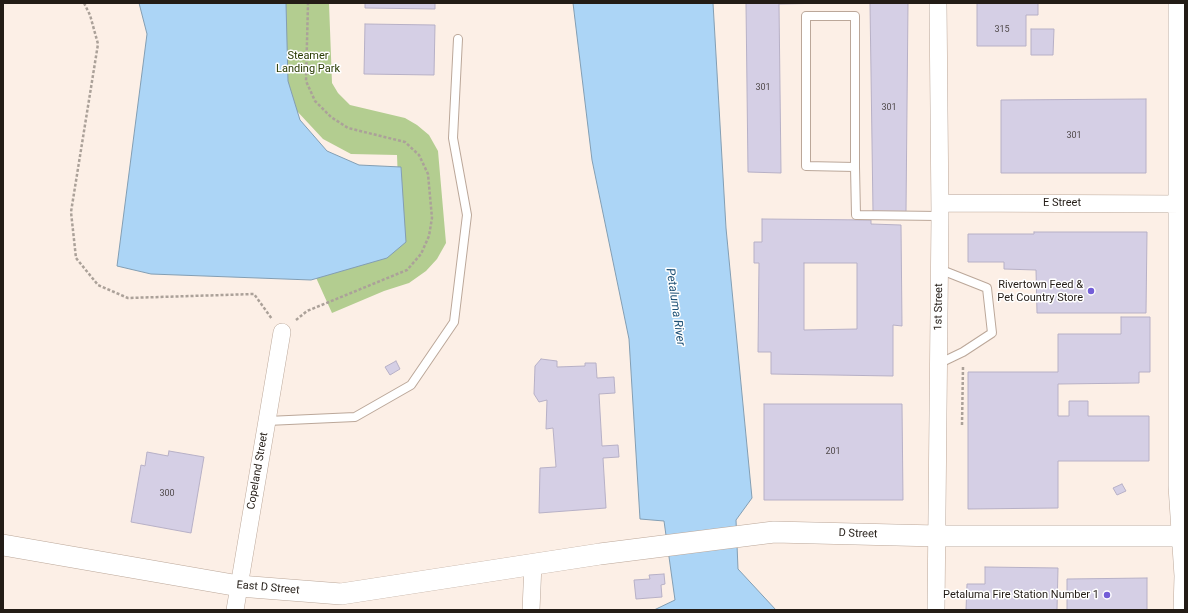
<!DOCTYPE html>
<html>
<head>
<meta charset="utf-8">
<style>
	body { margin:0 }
	#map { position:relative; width:1188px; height:613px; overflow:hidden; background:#fcefe6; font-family:Roboto,sans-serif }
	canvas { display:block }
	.frame { position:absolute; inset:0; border:4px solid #231c16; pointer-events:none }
</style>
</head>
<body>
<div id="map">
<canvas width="1188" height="613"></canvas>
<div class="frame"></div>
</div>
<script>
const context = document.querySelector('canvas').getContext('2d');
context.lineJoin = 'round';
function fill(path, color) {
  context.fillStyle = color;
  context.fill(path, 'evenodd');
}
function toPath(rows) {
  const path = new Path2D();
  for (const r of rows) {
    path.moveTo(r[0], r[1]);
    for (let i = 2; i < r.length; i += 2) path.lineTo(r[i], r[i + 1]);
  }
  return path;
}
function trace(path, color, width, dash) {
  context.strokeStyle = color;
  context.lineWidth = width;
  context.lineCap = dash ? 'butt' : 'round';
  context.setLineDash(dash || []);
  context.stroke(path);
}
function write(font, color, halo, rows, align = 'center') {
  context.font = font + ' Roboto,sans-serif';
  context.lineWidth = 3;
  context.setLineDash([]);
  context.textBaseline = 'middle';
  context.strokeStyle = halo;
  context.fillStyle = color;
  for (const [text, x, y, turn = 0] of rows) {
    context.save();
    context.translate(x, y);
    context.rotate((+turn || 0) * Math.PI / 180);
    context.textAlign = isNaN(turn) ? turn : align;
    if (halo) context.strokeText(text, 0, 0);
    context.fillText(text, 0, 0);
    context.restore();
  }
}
fill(toPath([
	[283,3,329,3,332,83,338,93,350,105,405,118,417,125,429,135,438,151,446,243,437,259,426,271,409,283,384,291,332,313,313,271,400,235,397,155,351,154,323,139,296,110,284,73]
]), '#b3cd90');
const water = toPath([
	[139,3,286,3,288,81,300,120,327,151,359,165,401,167,406,242,387,258,311,280,151,274,117,266,147,34,139,3],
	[573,3,713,3,726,228,752,498,736,520,738,569,776,610,654,610,675,600,664,521,640,519,629,339,592,160,573,3]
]);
fill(water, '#acd5f6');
trace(water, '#839eb3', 1);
const building = toPath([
	[365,3,435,3,435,9,365,8,365,3],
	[746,3,831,3,779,4,781,173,748,172,746,3],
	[870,3,908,3,906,212,873,212,870,3],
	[977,3,1038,3,1038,15,1026,15,1026,46,977,46,977,3],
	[365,24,435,25,434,75,364,74,365,24],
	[1031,29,1054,29,1053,55,1031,55,1031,29],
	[1146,99,1146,173,1001,173,1001,100,1146,99],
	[762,219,871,220,871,224,901,225,902,326,893,325,893,376,771,374,771,352,758,352,759,263,754,263,754,242,762,242,762,219],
	[804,263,857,263,857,329,804,330,804,263],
	[1034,232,1147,232,1146,313,1037,313,1036,270,1004,269,1004,262,968,262,968,234,1034,234,1034,232],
	[1121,317,1150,317,1150,372,1139,372,1139,383,1058,384,1058,416,1069,416,1069,401,1088,401,1088,416,1149,416,1149,461,1058,461,1058,508,968,509,968,372,1058,372,1058,334,1121,334,1121,317],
	[541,359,557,361,557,367,585,366,585,363,596,363,597,378,614,377,615,393,599,394,602,446,618,445,619,457,603,458,606,508,539,513,540,468,556,467,553,428,546,429,547,400,539,402,534,394,535,366,541,359],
	[396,361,400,369,390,375,385,367,396,361],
	[764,404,902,404,903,500,764,500,764,404],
	[169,451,204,457,191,533,131,522,141,465,145,466,147,452,168,456,169,451],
	[1122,484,1126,491,1117,495,1113,488,1122,484],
	[985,567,1058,568,1057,610,966,610,967,584,985,584,985,567],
	[664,574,665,584,661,585,662,597,636,599,634,580,650,579,649,575,664,574],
	[1147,578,1147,610,1067,610,1067,579,1147,578]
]);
fill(building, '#d5cfe5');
trace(building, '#b7b0c6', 1);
const service = toPath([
	[855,167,806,166,806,16,855,16,855,167,856,215,940,216],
	[938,364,963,352,992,333,987,288,939,269],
	[267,421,355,417,411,385,454,322,467,215,453,138,458,39]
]);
const minor = toPath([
	[1177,3,1177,486,1183,576,1182,610],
	[940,203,1185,204],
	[235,610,282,332],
	[531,610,533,564],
	[936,610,940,216,938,3]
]);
const tertiary = toPath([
	[3,545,239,586,341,594,600,554,774,532,937,536,1185,536]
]);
trace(service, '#bba799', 10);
trace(minor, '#bba799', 18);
trace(tertiary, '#bba799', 22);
trace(toPath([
	[84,3,90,15,98,44,71,212,76,258,98,285,128,298,254,294,272,319],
	[296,320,307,311,407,270,421,254,429,236,432,218,428,174,419,155,405,142,348,128,331,117,315,101,306,81,308,3],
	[962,425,963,367]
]), '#aba199', 2.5, [3, 2]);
trace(service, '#fff', 8);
trace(minor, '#fff', 17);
trace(tertiary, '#fff', 21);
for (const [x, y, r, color] of [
	[1091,291,4,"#735dd7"],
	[1107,595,4,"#735dd7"]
]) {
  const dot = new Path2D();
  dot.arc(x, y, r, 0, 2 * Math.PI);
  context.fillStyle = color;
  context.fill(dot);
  trace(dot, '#fff', 1.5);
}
write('9px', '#50494a', null, [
	["315",1002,30],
	["301",763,88],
	["301",889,108],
	["301",1074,136],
	["201",833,452],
	["300",167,494]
]);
write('11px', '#2a3c03', '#fff', [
	["Steamer",308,56],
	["Landing Park",308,69]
]);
write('11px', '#231c16', '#fff', [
	["E Street",1062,203],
	["1st Street",939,307,-89],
	["Copeland Street",258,471,-80],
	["D Street",858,534,2],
	["East D Street",268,588,5]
]);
write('11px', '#231c16', '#fff', [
	["Rivertown Feed &",1083,285],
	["Pet Country Store",1083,298],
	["Petaluma Fire Station Number 1",1099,595]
], 'right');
write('italic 12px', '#1e5176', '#fff', [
	["Petaluma River",675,307,82]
]);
</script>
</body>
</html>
